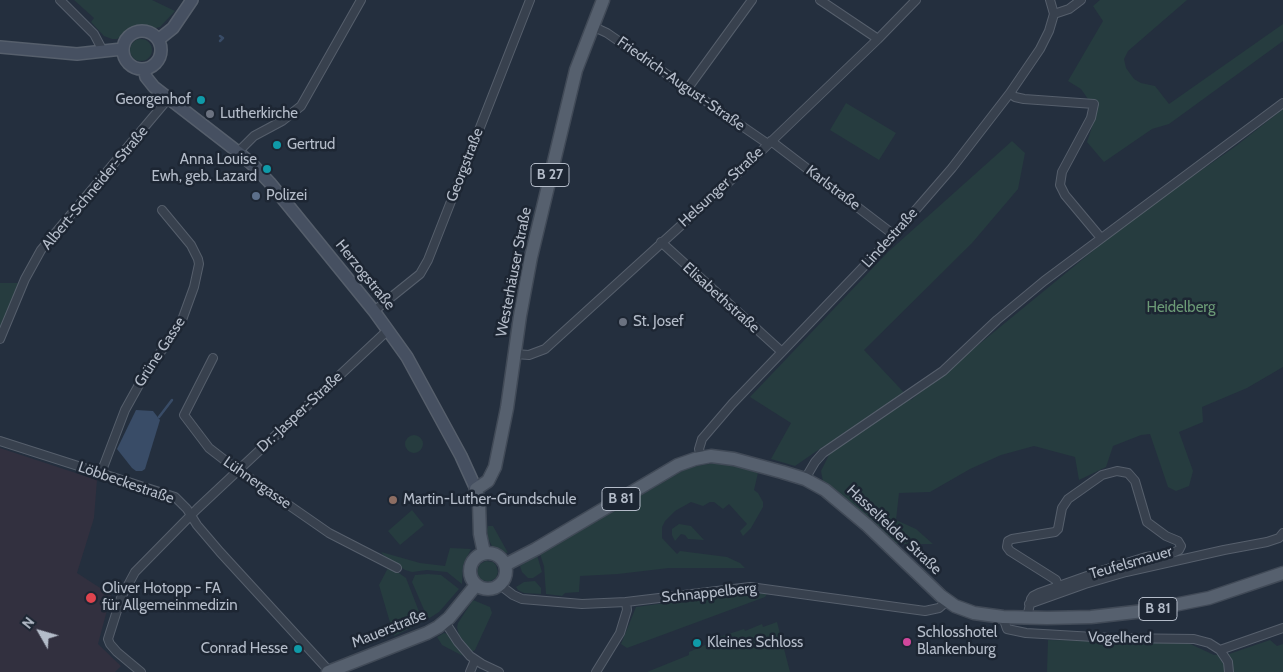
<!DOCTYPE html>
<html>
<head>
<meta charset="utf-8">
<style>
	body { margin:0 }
	#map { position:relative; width:1283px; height:672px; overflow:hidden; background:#242f3e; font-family:Cabin,sans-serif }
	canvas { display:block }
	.north { position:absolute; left:15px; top:607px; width:50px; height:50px; -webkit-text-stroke:4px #1d2633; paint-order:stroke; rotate:308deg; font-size:14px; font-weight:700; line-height:20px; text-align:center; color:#b4bcc9 }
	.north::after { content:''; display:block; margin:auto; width:18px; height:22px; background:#b4bcc9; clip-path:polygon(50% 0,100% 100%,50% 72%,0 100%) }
</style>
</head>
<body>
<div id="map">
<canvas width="1283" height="672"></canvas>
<div class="north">N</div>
</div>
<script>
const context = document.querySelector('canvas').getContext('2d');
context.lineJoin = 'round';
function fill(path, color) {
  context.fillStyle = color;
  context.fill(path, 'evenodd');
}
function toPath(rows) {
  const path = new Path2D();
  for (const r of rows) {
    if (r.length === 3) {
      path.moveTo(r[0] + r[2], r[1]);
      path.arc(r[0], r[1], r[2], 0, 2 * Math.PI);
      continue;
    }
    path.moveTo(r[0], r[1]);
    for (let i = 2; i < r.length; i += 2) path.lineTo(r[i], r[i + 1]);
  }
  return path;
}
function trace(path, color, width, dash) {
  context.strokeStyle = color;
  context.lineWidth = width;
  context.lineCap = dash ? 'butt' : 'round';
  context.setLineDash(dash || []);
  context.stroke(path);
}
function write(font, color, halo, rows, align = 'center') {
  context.font = font + ' Cabin,sans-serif';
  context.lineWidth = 5;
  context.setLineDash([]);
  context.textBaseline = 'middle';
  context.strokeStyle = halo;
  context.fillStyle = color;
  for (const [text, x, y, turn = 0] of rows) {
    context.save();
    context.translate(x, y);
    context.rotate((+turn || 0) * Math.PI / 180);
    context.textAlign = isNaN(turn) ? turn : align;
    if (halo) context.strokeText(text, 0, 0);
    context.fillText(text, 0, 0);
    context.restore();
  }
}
fill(toPath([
	[0,448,97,480,94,518,77,573,111,595,98,644,121,666,115,672,0,672]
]), '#32303f');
fill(toPath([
	[74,0,152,0,175,11,160,27,152,29,140,27,133,28,117,39,112,39,104,36,91,22,94,18],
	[1100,0,1187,0,1128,51,1124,59,1126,68,1134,79,1141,83,1155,86,1169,104,1283,24,1283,41,1169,124,1152,129,1104,162,1087,142,1097,112,1081,89,1068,81,1103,21,1093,6],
	[141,50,11],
	[846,103,896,133,879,160,830,130],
	[1283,109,1283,367,1247,388,1202,407,1203,422,1179,432,1193,471,1189,486,1176,491,1168,487,1150,434,1141,435,1113,446,1106,467,1079,480,1075,457,1034,446,1001,455,970,469,930,492,899,493,896,520,916,529,933,544,903,544,894,543,823,481,821,471,830,453,824,446,795,466,771,459,791,423,750,397,888,252,1012,141,1025,153,1018,189,972,243,864,350,911,400,1133,218,1236,146],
	[0,283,20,283,0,331],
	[414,444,9],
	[721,462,733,464,758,473,754,490,758,493,763,502,763,507,751,528,743,536,740,531,747,524,729,504,723,509,714,502,710,502,703,506,691,502,675,511,665,521,662,527,662,538,677,554,680,551,727,557,740,563,745,568,669,568,618,574,580,576,579,592,565,593,562,596,546,594,544,566,540,554,684,470,697,466],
	[412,510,424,525,400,545,388,531],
	[679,524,691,526,704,540,688,539,685,535,681,534,675,541,672,535,672,529],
	[488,526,493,526,508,553,497,550,492,546,488,538,487,531],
	[450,548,471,549,463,565,462,584,447,572,427,570,412,572,405,570,386,558,381,552,420,563,445,566],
	[537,555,542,572,533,578,528,578,522,572,520,566],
	[486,561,493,562,496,565,498,572,496,578,489,582,482,580,479,578,477,571,480,564],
	[389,566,406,578,423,622,394,636,379,585],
	[428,574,441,575,459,589,439,612,428,619,412,582,415,575],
	[535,581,541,588,541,594,524,593,518,590,516,587,524,582],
	[747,592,767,594,765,597,627,648,621,644,636,607],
	[473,600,490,607,492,613,475,650,472,652,459,635,457,627,458,623],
	[777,622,790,672,647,672,689,655,689,652,714,641,713,639,744,629,745,631,762,624,763,627],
	[444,633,448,634,463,656,442,645,437,637],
	[1048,640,1186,642,1214,655,1229,654,1270,640,1277,646,1283,644,1283,672,1047,672]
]), '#263c3f');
fill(toPath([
	[136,410,153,411,160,420,145,469,142,471,136,471,132,468,117,449]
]), '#394c67');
trace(toPath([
	[220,36,223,38,220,41],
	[159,417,172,400]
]), '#394c67', 2.5);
const street = toPath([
	[60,0,94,34,103,51],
	[820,0,878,39],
	[1054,14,1069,9,1081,0],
	[592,26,607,33,768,144],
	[688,88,752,0],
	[1010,93,1015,97,1024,99,1094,104,1091,118,1062,172,1060,185,1065,195,1101,238],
	[771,141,894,235],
	[238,152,254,136,282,121,301,106,361,0],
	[661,242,782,352],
	[374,311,420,274,428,260,530,0],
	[0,339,25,279,41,250,168,99],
	[515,354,529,355,545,349,731,180,878,39,916,0],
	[213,358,184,415,209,448,231,465,329,533,397,568],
	[0,441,175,497,187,509,197,525,220,552,330,672],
	[701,457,699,449,702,439,732,404,894,235,952,168,1010,93,1040,49,1049,31,1054,14,1050,0],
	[101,473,125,410,140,383,182,320,194,287,199,264,198,259,191,245,162,210],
	[805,479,815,462,823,453,943,371,997,320,1044,281,1283,103],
	[500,585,513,595,522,599,582,604,626,602,750,587,925,611,939,608,947,601],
	[1029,604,1085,584,1126,572,1224,550,1267,542,1279,538,1283,533],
	[1003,617,1007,629,1026,633,1111,638,1194,639,1209,643,1220,650,1228,662,1229,672],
	[1027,618,1031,599,1033,596,1039,593,1104,570,1146,557,1170,554,1179,550,1181,546,1178,541,1166,536,1147,522,1135,481,1128,473,1117,471,1102,475,1068,499,1062,508,1058,529,1055,532,1012,539,1008,541,1007,547,1010,551,1056,580,1058,586],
	[445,622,458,642,470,656,482,664,499,672],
	[1220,650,1283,628],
	[141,672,117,652,110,644,108,639,121,598,135,572,197,509,388,330],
	[470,672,475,660],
	[596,672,620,633,627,610,626,602]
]);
const secondary = toPath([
	[142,50,19],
	[158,40,173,28,192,0],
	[0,47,77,54,122,49],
	[144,69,146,77,154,87,238,152,254,166,270,183,374,311,407,357,461,456,476,489]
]);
const primary = toPath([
	[488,571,18],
	[484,553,480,534,479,503,476,489,488,481,495,467,507,408,520,316,531,257,576,70,603,0],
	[505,565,536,549,678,465,695,459,711,456,734,459,782,472,805,479,825,490,868,526,941,596,955,606,974,613,1003,617,1047,618,1091,617,1144,611,1209,598,1283,573],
	[328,672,427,633,438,627,449,618,476,585]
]);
trace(street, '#565f6c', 10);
trace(secondary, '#565f6c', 14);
trace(primary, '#414a57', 15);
trace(street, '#38414e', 8);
trace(secondary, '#465061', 11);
trace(primary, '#56606e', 12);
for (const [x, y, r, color] of [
	[201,100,5,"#0f9aa8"],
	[210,114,5,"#6b7280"],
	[277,145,5,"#0f9aa8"],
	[267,169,5,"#0f9aa8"],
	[256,196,5,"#5c6f8a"],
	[623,322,5,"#6b7280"],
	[393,500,5,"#8d6e63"],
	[91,598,6,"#e0444e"],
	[907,642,5,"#d1479c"],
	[697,643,5,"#0f9aa8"],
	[298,649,5,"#0f9aa8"]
]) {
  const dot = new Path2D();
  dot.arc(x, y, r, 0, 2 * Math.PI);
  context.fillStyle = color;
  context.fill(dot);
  trace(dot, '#1d2633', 2);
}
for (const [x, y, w] of [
	[550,175,38],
	[621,499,38],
	[1158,609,38]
]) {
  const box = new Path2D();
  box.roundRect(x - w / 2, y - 11.5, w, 23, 4);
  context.fillStyle = '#1d2633';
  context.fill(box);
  trace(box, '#b4bcc9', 1);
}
write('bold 14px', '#b4bcc9', null, [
	["B 27",550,175],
	["B 81",621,499],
	["B 81",1158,609]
]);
write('15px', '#b4bcc9', '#1d2633', [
	["Friedrich-August-Straße",681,84,35],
	["Georgstraße",465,165,-69],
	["Helsunger Straße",721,187,-43],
	["Albert-Schneider-Straße",95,188,-50],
	["Karlstraße",833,188,37],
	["Lindestraße",890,238,-48],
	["Westerhäuser Straße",514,272,-79],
	["Herzogstraße",365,275,51],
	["Elisabethstraße",721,298,42],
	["Grüne Gasse",160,352,-57],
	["Dr.-Jasper-Straße",300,412,-43],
	["Löbbeckestraße",126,483,19],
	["Lühnergasse",257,483,35],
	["Hasselfelder Straße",894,530,43],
	["Teufelsmauer",1131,563,-16],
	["Schnappelberg",709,593,-6],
	["Mauerstraße",389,629,-22],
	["Vogelherd",1120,638,1]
]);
write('15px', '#b4bcc9', '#1d2633', [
	["Georgenhof",191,100,"right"],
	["Lutherkirche",220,114],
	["Gertrud",287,145],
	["Anna Louise",257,160,"right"],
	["Ewh, geb. Lazard",257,177,"right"],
	["Polizei",266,196],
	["St. Josef",633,322],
	["Martin-Luther-Grundschule",403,500],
	["Oliver Hotopp - FA",102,589],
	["für Allgemeinmedizin",102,606],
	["Schlosshotel",917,633],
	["Blankenburg",917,650],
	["Kleines Schloss",707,643],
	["Conrad Hesse",288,649,"right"]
], 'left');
write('15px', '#6b9a76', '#1d2633', [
	["Heidelberg",1181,308]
]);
</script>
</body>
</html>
